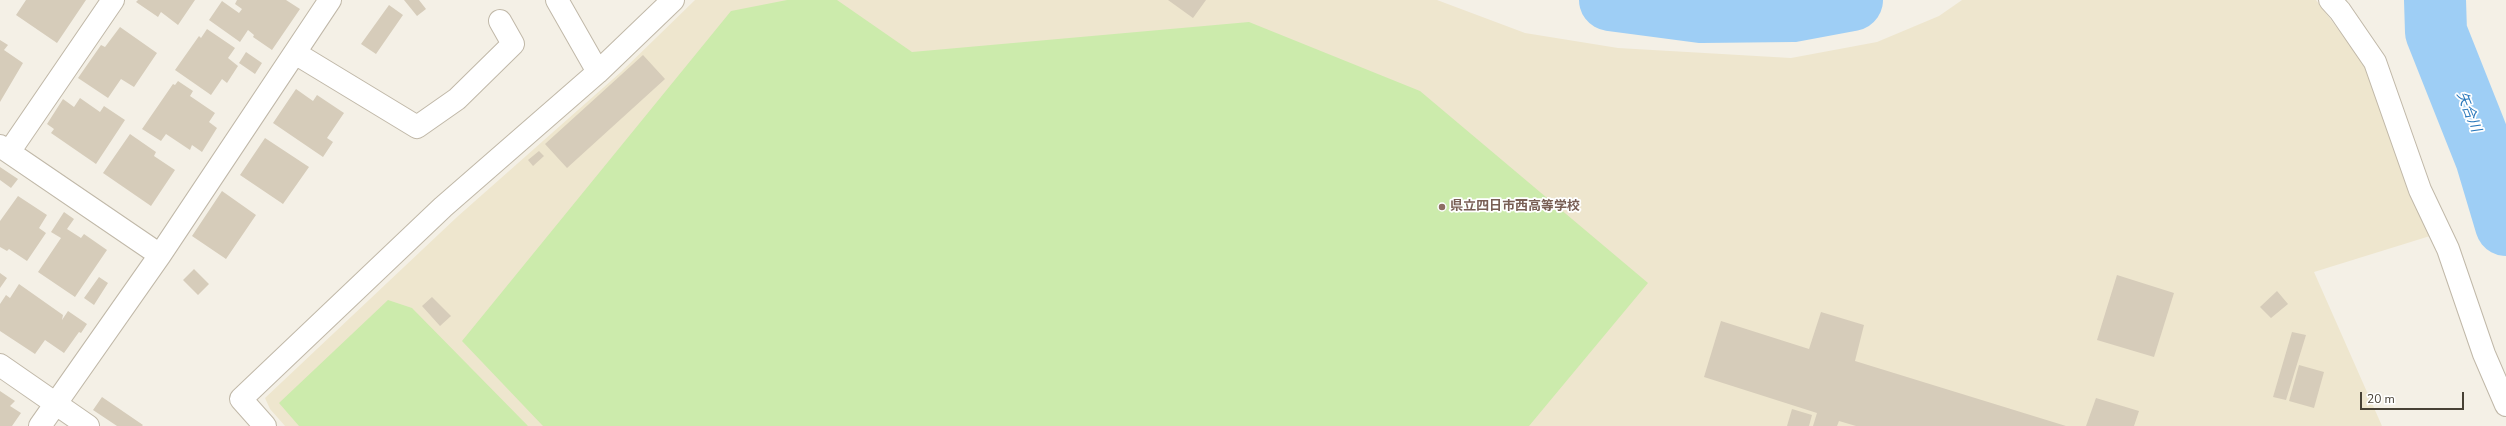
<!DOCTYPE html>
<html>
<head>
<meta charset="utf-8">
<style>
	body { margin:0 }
	#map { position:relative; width:2506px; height:426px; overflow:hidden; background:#f4f0e6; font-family:"Nunito Sans",sans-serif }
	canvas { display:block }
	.scale { position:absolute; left:2360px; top:392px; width:104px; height:18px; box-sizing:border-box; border:2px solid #474135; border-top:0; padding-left:5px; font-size:12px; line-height:14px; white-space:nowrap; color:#474135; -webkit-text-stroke:3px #fff; paint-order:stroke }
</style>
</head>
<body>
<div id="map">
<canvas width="2506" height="426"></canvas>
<div class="scale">20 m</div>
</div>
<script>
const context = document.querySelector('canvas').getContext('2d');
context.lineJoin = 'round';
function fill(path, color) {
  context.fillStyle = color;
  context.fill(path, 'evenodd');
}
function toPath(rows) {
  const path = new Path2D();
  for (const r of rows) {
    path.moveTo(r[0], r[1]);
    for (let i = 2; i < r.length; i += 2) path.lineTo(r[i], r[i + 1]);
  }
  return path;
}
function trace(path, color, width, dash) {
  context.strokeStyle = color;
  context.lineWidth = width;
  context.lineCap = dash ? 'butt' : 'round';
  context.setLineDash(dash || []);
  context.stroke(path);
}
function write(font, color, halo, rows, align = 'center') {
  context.font = font + ' "Nunito Sans","Noto Sans JP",sans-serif';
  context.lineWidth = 3.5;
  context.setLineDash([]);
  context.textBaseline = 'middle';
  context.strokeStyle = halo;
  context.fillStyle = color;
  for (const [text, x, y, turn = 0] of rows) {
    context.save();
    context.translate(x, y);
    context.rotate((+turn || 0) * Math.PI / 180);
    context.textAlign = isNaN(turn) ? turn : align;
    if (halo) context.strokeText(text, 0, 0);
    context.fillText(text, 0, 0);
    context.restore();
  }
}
fill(toPath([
	[695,0,1437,0,1525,33,1618,48,1791,58,1877,42,1939,16,1962,0,2316,0,2365,65,2376,91,2410,197,2430,236,2314,272,2382,426,285,426,270,409,265,398,457,217,621,72]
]), '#eee6ce');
fill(toPath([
	[787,0,837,0,912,52,1249,22,1420,91,1648,283,1529,426,543,426,462,341,731,11],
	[388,300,412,308,528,426,299,426,279,403]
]), '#ccebac');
trace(toPath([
	[1610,0,1701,12,1793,11,1852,0],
	[2435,0,2436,32,2486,158,2506,225]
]), '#9ecef5', 62);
fill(toPath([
	[26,0,86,0,57,43,16,15],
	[138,0,195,0,178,25,161,12,158,17,136,2],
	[237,0,286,0,300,9,272,50,253,37,254,35,248,30,240,42,209,20,222,1,239,13,242,9,235,4],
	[404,0,419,0,426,9,417,16],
	[1168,0,1206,0,1193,18],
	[389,5,403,15,376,54,361,44],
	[120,27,157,53,134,87,121,79,108,98,78,78,101,45,105,47],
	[207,29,235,48,228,58,238,66,227,83,222,79,211,95,175,70,199,36,201,38],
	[0,40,8,45,4,50,23,63,0,102],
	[246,52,262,63,255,74,239,63],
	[643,55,665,79,567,168,545,144],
	[178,81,193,91,190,96,215,113,209,122,217,128,202,152,192,145,190,150,166,134,161,141,142,129,173,84,175,85],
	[296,89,313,101,317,95,344,113,327,138,333,142,323,157,273,123],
	[80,98,100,112,104,106,125,120,96,164,51,133,54,129,47,124,63,99,74,107],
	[130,134,156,152,154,156,175,170,151,206,103,173],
	[265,138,309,167,283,204,240,175],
	[539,151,544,156,533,166,528,160],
	[0,167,18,179,11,188,0,180],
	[222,191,256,215,226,259,192,236],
	[18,196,47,215,39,228,46,233,27,261,9,249,7,251,0,247,0,221],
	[64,212,74,219,67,229,81,238,84,234,107,250,75,297,38,272,61,238,51,232],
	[194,269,209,284,198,295,183,280],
	[0,273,7,278,0,288],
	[2117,275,2174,293,2154,357,2097,340],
	[99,277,108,283,94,305,84,298],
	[19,284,63,315,62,320,68,311,87,324,81,333,79,332,64,353,45,340,35,354,0,331,0,304,6,295,10,298],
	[2277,291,2288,304,2271,318,2260,307],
	[432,297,451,316,440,326,422,306],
	[1821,312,1864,325,1855,361,2066,426,1856,426,1839,421,1837,426,1813,426,1817,413,1704,377,1721,321,1809,349],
	[2292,332,2306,335,2286,400,2273,397],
	[2299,365,2324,372,2314,408,2289,401],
	[0,391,15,401,10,406,21,413,12,426,0,426],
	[102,397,143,425,142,426,117,426,93,410],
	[2096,398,2139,411,2134,426,2086,426],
	[1792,409,1812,415,1809,426,1787,426]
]), '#d6ccba');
const minor = toPath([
	[557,0,598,72],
	[2330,0,2340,11,2375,62,2420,190,2448,249,2484,354,2506,405],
	[295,53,417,127,457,99,513,44,500,21],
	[0,146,160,255,40,426],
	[9,152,113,0],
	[160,255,330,0],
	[0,365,88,426],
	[265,426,241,399,443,207,598,72,673,0]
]);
trace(minor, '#c0b8a8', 24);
trace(minor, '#fff', 22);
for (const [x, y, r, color] of [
	[1442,207,4,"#8d6e63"]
]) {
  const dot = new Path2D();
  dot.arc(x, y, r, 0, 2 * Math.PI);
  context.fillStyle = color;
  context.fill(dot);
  trace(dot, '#fff', 1.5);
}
write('bold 13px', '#785e54', '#fff', [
	["県立四日市西高等学校",1450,207]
], 'left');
write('italic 14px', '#2776ba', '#fff', [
	["矢合川",2468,112,68]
]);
</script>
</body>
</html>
